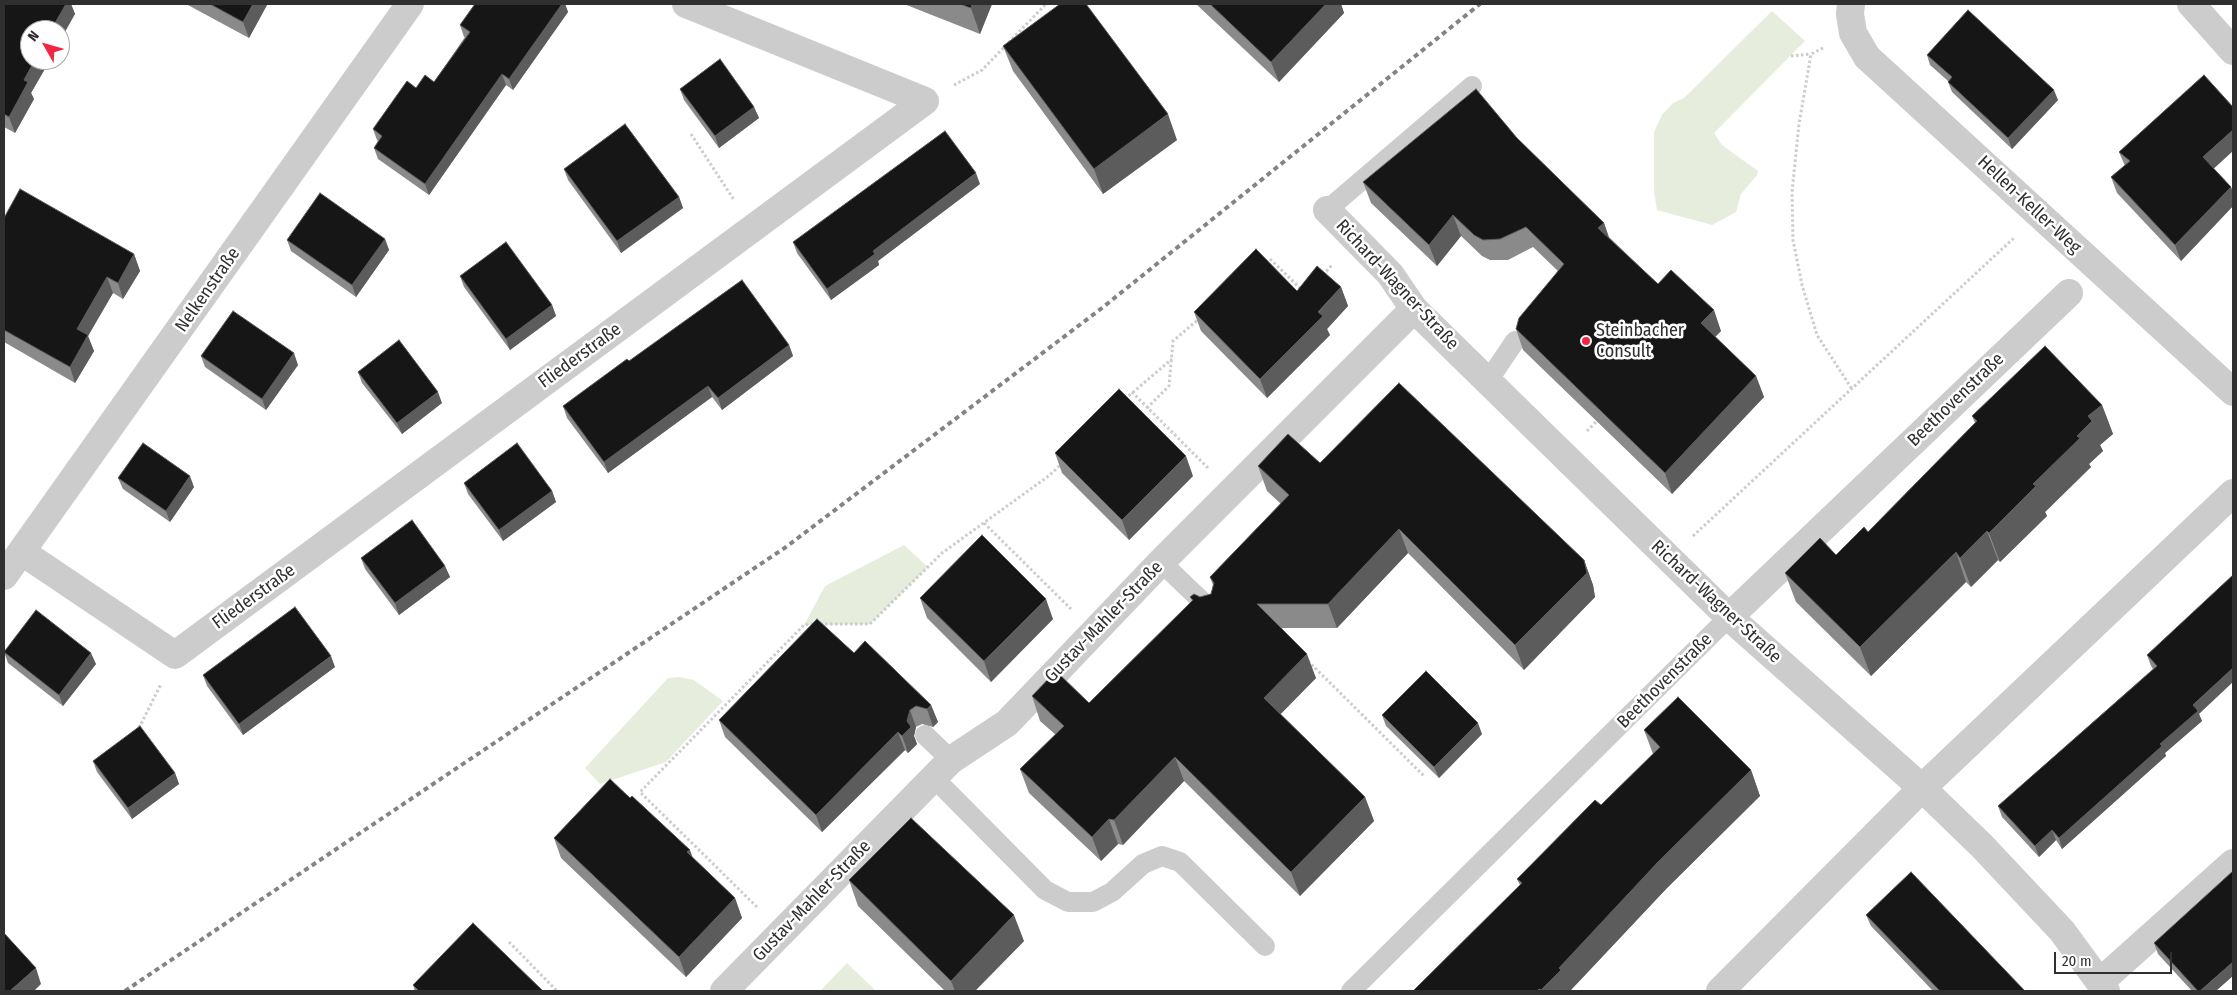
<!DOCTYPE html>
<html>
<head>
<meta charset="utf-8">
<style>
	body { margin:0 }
	#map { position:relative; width:2237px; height:995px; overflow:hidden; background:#fff; font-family:"Fira Sans Condensed",sans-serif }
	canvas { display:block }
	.frame { position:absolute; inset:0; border:5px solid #2f2f2f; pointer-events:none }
	.north { position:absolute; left:20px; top:20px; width:50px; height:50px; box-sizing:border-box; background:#fff; border:1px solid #acacac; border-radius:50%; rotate:308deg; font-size:14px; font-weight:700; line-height:20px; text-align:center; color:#2f2f2f }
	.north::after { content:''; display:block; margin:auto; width:18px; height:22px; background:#f22544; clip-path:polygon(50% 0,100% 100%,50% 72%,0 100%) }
	.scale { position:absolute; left:2054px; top:952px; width:118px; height:22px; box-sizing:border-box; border:2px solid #2f2f2f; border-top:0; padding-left:6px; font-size:15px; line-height:18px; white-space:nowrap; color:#2f2f2f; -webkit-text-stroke:4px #fff; paint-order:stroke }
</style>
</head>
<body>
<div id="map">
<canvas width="2237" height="995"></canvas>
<div class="frame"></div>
<div class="north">N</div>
<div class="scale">20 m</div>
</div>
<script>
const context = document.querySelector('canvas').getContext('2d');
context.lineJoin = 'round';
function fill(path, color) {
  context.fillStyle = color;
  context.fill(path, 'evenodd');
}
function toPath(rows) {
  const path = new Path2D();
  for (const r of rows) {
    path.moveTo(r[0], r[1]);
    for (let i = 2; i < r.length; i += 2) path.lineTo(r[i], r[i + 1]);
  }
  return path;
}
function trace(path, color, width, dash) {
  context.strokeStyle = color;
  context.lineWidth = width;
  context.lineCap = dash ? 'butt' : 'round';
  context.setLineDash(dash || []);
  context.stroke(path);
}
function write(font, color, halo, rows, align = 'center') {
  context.font = font + ' "Fira Sans Condensed",sans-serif';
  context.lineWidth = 5;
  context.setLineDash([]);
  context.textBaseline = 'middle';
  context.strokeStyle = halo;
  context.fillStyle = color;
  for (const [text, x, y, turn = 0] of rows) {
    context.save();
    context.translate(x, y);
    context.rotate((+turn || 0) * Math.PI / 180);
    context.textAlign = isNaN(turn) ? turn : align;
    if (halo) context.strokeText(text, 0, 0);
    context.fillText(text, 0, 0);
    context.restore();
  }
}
fill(toPath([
	[1772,11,1805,41,1714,133,1722,145,1758,171,1757,175,1741,194,1736,212,1712,225,1657,210,1654,193,1654,132,1662,115,1673,103,1684,98],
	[904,545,928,567,870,624,804,625,825,586],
	[679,677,694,680,723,701,666,762,600,784,585,768,668,678],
	[847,963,876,991,820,991]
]), '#e7eddc');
trace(toPath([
	[1823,48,1811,54,1799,124,1792,192,1793,240,1802,285,1817,335,1852,389],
	[1791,56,1811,54],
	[954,85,982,70,1046,4],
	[691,134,734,200],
	[1266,262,1270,259,1302,290],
	[1323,275,1332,265],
	[1132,392,1208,468],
	[1125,399,1172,359],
	[1147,408,1169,386,1173,341,1200,318],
	[1587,431,1598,420],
	[984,523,1071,609],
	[1693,536,2015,237],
	[820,624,870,624,942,553,1050,475,1062,463],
	[1308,661,1424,776],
	[139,728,161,684],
	[757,907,640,792,804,625,814,624],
	[509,942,557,991]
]), '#ccc', 3, [2.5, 2.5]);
trace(toPath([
	[1327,210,1472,86],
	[1488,381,1515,341],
	[1161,562,1211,610],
	[925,735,951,760],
	[933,777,1045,890,1068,902,1093,902,1112,892,1143,864,1162,856,1180,862,1265,946],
	[1351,991,1729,617]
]), '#ccc', 20);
trace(toPath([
	[1851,4,1850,14,1853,33,1867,57,2233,392],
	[2191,4,2233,51],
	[1327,210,1390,274,1414,309,1729,617,1922,788,1982,846,2062,931,2106,991],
	[22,552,175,655,925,101,686,4],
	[4,576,410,4],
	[1729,617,2069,293],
	[2100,982,2233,863],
	[724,991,951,760,1007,723,1161,562,1414,309],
	[1720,991,1922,788,2233,493]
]), '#ccc', 28);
trace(toPath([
	[125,991,786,547,1102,308,1480,4]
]), '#848484', 4, [5, 4]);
fill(toPath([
	[4,4,71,4,75,14,30,60,50,60,31,93,34,99,15,133,4,127],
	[186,4,266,4,267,5,249,38],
	[475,4,565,4,568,12,513,90,506,85,429,195,378,159,374,148,378,141,377,140,373,129,416,88,434,82,465,37,464,37,460,25],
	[904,4,992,4,980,34],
	[1196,4,1341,4,1344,13,1279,82],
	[1003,46,1177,140,1103,194,1013,71],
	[1927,55,2058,100,2012,149,1952,92,1948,82,1948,81,1930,65],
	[680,89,754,107,759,118,719,148,684,100],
	[1517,138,1604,223,1609,237,1658,284,1721,331,1715,337,1756,376,1764,397,1672,494,1523,350,1516,329,1558,271,1533,247,1508,260,1490,260,1482,256,1461,236,1437,266,1371,203,1363,182],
	[2119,152,2214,169,2231,187,2233,193,2233,206,2181,261,2117,193,2111,177,2125,166],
	[564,169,679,197,683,208,621,253,568,180],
	[980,184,878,261,879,265,831,300,797,253,793,242],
	[4,218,134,254,140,271,123,299,113,293,88,336,94,351,75,383,4,342],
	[385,239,389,250,356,297,291,251,287,240],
	[460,276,552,305,556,316,510,350,464,287],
	[1341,287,1348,306,1327,329,1330,335,1267,398,1201,331,1194,312,1297,291],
	[789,345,793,356,722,410,712,397,608,473,567,418,563,406,629,361],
	[201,356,298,365,266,410,205,367],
	[358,372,442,403,402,434,362,383],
	[2102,405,2113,434,2100,445,2103,451,2089,464,2091,467,2045,512,2047,516,2000,562,1998,560,1971,587,1966,582,1871,676,1796,602,1785,573,1836,555,1868,532,1975,423,1972,416],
	[1055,453,1193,476,1129,540,1062,473],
	[1320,463,1584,560,1593,585,1595,597,1524,670,1408,553,1337,628,1282,628,1316,678,1280,714,1365,797,1374,821,1300,896,1184,781,1123,845,1118,844,1101,861,1029,793,1020,769,1056,735,1040,721,1032,696,1089,703,1192,601,1190,597,1200,597,1211,594,1213,585,1210,577,1281,504,1267,491,1258,466],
	[118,478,194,487,170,522,123,489],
	[464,483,552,491,556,502,503,541,468,494],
	[361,558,445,566,450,577,399,615,365,569],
	[920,598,1053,619,991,682,927,618],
	[4,652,96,664,63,706,8,663],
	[2147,655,2199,714,2202,721,2165,753,2166,756,2062,849,2056,840,2039,857,2002,817,1998,806,2153,669,2151,666],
	[335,667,243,735,207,686,203,675],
	[931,705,938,722,933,727,922,724,916,727,914,736,917,744,908,753,905,750,822,832,725,737,719,720],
	[1382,715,1482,734,1439,778,1386,726],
	[1644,730,1751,770,1760,796,1667,888,1570,991,1413,991,1520,885,1517,879,1601,805,1653,754],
	[93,761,175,773,179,784,132,819,97,772],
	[630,798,735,898,742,918,686,977,561,858,554,838],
	[849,880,1024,941,975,991,945,991,858,906],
	[1866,915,2025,991,1933,991,1871,926],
	[2154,943,2216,991,2192,991,2158,954],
	[413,985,543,991,415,991]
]), '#8a8a8a');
fill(toPath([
	[66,4,71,4,75,14,60,41,60,30,51,30],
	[253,4,266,4,267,5,249,38,243,22],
	[562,4,565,4,568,12,513,90,509,79],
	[972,4,992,4,980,34,971,8],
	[1326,4,1341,4,1344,13,1279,82,1271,62],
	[35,60,50,60,31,93,34,99,15,133,9,117,24,80],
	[502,74,506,85,429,195,425,184],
	[2054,90,2058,100,2012,149,2008,138],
	[754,107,759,118,719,148,715,136],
	[1168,114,1177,140,1103,194,1094,169],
	[2233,130,2233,151,2209,173,2203,157],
	[976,173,980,184,878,261,879,265,831,300,827,289,873,251],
	[2231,187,2233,193,2233,206,2181,261,2175,245],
	[679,197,683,208,621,253,617,241],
	[1453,215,1461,236,1437,266,1429,245],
	[1604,223,1611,244,1598,228],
	[385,239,389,250,356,297,352,285],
	[134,254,140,271,123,299,118,283],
	[107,277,113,293,88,336,94,351,75,383,70,367,77,329],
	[1341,287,1348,306,1327,329,1330,335,1267,398,1260,379],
	[552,305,556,316,510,350,506,339],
	[1714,310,1721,331,1708,344,1701,323],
	[789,345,793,356,722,410,718,398],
	[294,353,298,365,266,410,262,399],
	[1756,376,1764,397,1672,494,1665,473],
	[708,386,712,397,608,473,604,462],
	[438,392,442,403,402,434,397,423],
	[2102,405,2113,434,2100,445,2103,451,2089,464,2091,467,2045,512,2047,516,2000,562,1989,533,2033,484,2077,436,2088,416],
	[1186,456,1193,476,1129,540,1122,520],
	[190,476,194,487,170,522,166,511],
	[552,491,556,502,503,541,499,530],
	[1399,529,1408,553,1337,628,1328,604],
	[1987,531,1998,560,1971,587,1960,558],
	[1956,552,1966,582,1871,676,1860,647],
	[1584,560,1593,585,1595,597,1524,670,1515,645],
	[445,566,450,577,399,615,395,603],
	[1046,599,1053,619,991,682,984,661],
	[91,653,96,664,63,706,59,695],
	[1307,654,1316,678,1273,722,1264,698],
	[331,656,335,667,243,735,239,724],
	[2233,668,2233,682,2199,714,2202,721,2165,753,2166,756,2062,849,2059,838,2160,744,2193,705],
	[931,705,938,722,933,727,927,709],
	[910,710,916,727,914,736,917,744,908,753,902,736],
	[1478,723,1482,734,1439,778,1434,767],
	[898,732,905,750,822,832,816,815],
	[1175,757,1184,781,1123,845,1114,820],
	[1751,770,1760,796,1667,888,1570,991,1541,991,1541,990,1559,968,1658,862],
	[175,773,179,784,132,819,128,808],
	[1365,797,1374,821,1300,896,1291,872],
	[1109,819,1118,844,1101,861,1092,837],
	[2052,830,2056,840,2039,857,2035,846],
	[690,850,697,870,687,852],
	[735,898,742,918,686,977,679,957],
	[1014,915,1024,941,975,991,955,991,951,981],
	[2233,962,2233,976,2216,991,2200,991],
	[36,968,41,984,34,991,10,991]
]), '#5c5c5c');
const building = toPath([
	[4,4,66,4,51,30,30,30,30,60,35,60,24,80,28,82,9,117,4,114,4,4],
	[210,4,253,4,243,22,210,4],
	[475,4,562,4,509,79,502,74,425,184,374,148,382,136,373,129,407,81,416,88,425,75,434,82,470,32,460,25,475,4],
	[960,4,972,4,971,8,960,4],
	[1060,4,1086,4,1168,114,1094,169,1003,46,1060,4],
	[1210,4,1326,4,1271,62,1210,4],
	[1968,10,2054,90,2008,138,1948,82,1952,77,1927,55,1968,10],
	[720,59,754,107,715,136,680,89,720,59],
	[2204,75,2233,107,2233,130,2203,157,2231,187,2175,245,2111,177,2130,161,2119,152,2204,75],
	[1476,89,1517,138,1604,223,1598,228,1658,284,1671,270,1714,310,1701,323,1756,376,1665,473,1516,329,1519,318,1564,264,1526,227,1500,239,1483,240,1474,235,1453,215,1429,245,1363,182,1476,89],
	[625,124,679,197,617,241,564,169,625,124],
	[945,131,976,173,873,251,875,254,827,289,793,242,945,131],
	[20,189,134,254,118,283,107,277,77,329,88,335,70,367,4,330,4,218,20,189],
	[320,193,385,239,352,285,287,240,320,193],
	[506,242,552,305,506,339,460,276,506,242],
	[1256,249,1297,291,1317,266,1341,287,1318,312,1323,316,1260,379,1194,312,1256,249],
	[742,280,789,345,718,398,708,386,604,462,563,406,627,359,629,361,742,280],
	[233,311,294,353,262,399,201,356,233,311],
	[399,340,438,392,397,423,358,372,399,340],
	[2045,346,2102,405,2088,416,2092,421,2077,436,2080,438,2033,484,2036,486,1989,533,1987,531,1960,558,1956,552,1860,647,1785,573,1820,538,1836,555,1864,527,1868,532,1977,421,1972,416,2045,346],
	[1399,383,1584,560,1587,573,1515,645,1399,529,1328,604,1257,604,1307,654,1264,698,1365,797,1291,872,1175,757,1114,820,1109,819,1092,837,1020,769,1064,726,1032,696,1056,671,1089,703,1193,600,1190,597,1194,594,1200,597,1211,594,1214,583,1210,577,1289,495,1258,466,1288,434,1320,463,1399,383],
	[1119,389,1186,456,1122,520,1055,453,1119,389],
	[143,443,190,476,166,511,118,478,143,443],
	[517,443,552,491,499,530,464,483,517,443],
	[412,520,445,566,395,603,361,558,412,520],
	[982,535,1046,599,984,661,920,598,982,535],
	[2233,575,2233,668,2193,705,2198,711,2160,744,2162,746,2059,838,2052,830,2035,846,1998,806,2157,666,2147,655,2233,575],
	[295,607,331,656,239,724,203,675,295,607],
	[36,610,91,653,59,695,4,652,36,610],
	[817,619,854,653,865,641,931,705,927,709,916,706,910,710,907,721,911,727,902,736,898,732,816,815,719,720,817,619],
	[1426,671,1478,723,1434,767,1382,715,1426,671],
	[1678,697,1751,770,1658,862,1559,968,1561,970,1541,990,1539,989,1537,991,1413,991,1522,883,1517,879,1595,800,1601,805,1660,747,1644,730,1678,697],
	[140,726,175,773,128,808,93,761,140,726],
	[610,779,630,798,632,796,690,850,687,852,735,898,679,957,554,838,610,779],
	[911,818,1014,915,951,981,849,880,911,818],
	[2233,871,2233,962,2200,991,2198,991,2154,943,2233,871],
	[1911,872,2025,991,1940,991,1866,915,1911,872],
	[473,923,543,991,419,991,413,985,473,923],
	[4,933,36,968,10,991,4,991,4,933]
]);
fill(building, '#161616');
trace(building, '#5c5c5c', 1);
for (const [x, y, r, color] of [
	[1586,341,5,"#f22544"]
]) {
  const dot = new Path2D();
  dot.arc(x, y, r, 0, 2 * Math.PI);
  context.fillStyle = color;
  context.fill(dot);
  trace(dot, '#fff', 2);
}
write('18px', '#2f2f2f', '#fff', [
	["Hellen-Keller-Weg",2029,205,43],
	["Richard-Wagner-Straße",1397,285,47],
	["Nelkenstraße",208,290,-55],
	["Fliederstraße",580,356,-36],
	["Beethovenstraße",1956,400,-44],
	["Fliederstraße",254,597,-36],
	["Richard-Wagner-Straße",1716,602,43],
	["Gustav-Mahler-Straße",1104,622,-46],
	["Beethovenstraße",1665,681,-45],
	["Gustav-Mahler-Straße",812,901,-46]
]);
write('18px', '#2f2f2f', '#fff', [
	["Steinbacher",1596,331],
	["Consult",1596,352]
], 'left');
</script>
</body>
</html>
